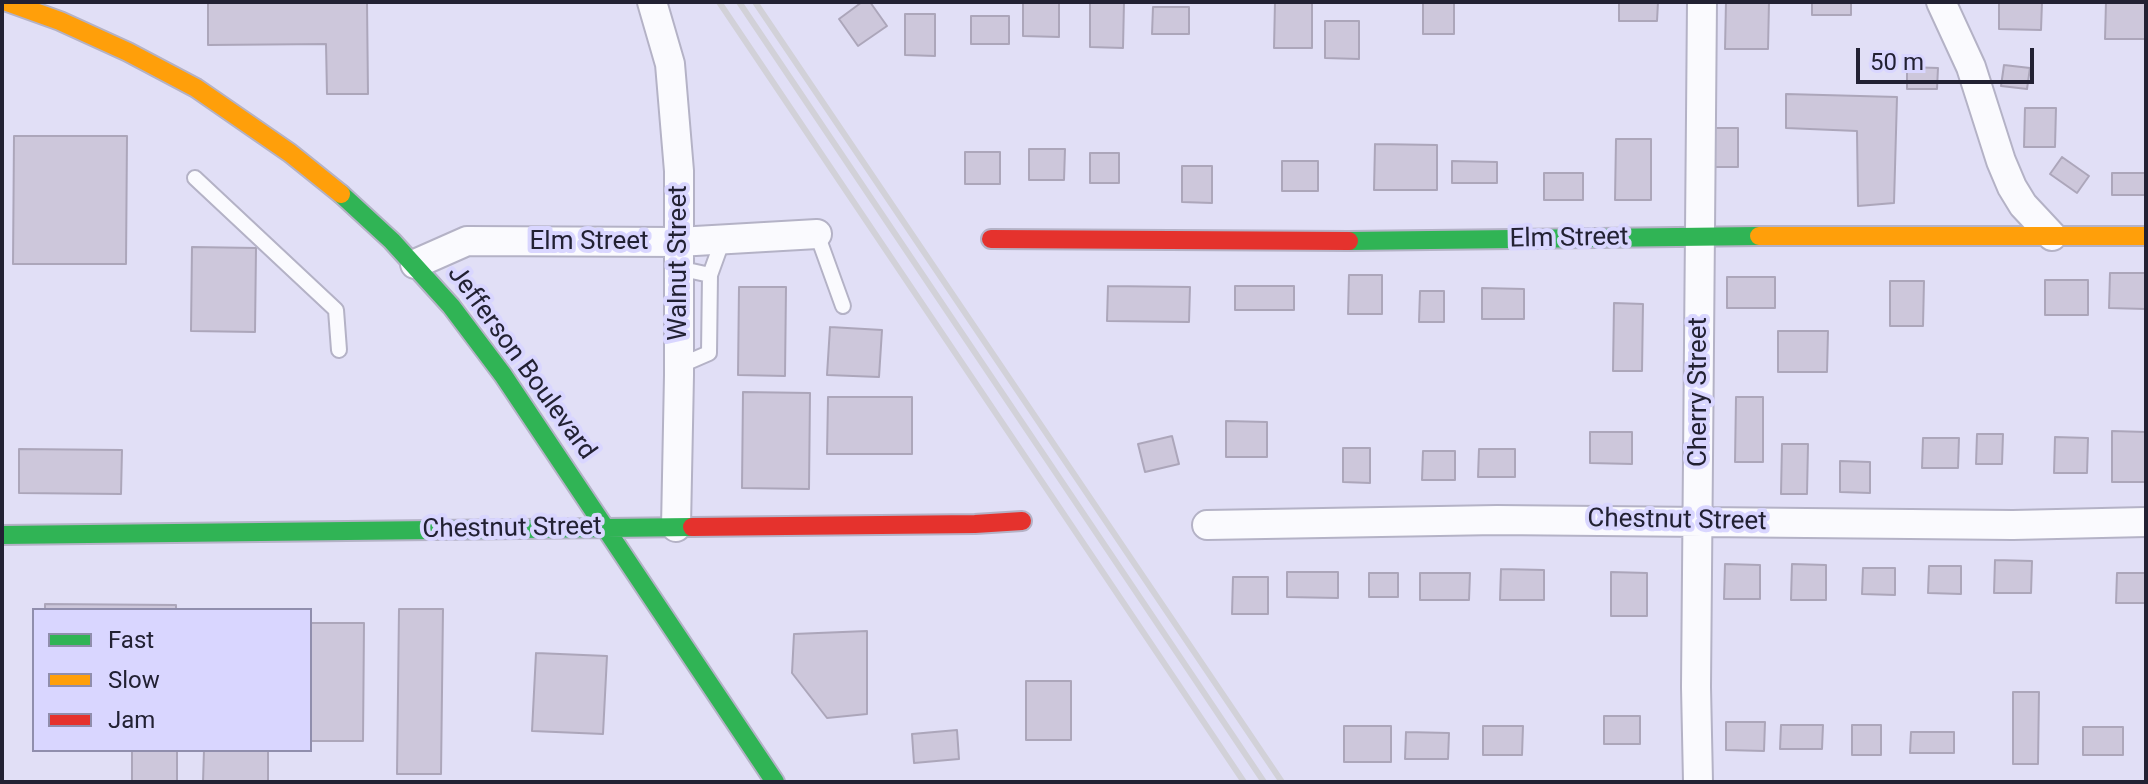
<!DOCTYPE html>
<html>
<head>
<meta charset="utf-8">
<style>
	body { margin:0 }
	#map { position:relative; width:2148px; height:784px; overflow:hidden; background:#e1dff6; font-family:Roboto,sans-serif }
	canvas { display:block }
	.frame { position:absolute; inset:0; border:4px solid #222133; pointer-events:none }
	.legend { position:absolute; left:32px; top:608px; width:280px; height:144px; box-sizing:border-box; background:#d9d6ff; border:2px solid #908ead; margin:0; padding:10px 14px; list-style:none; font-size:24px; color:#222133 }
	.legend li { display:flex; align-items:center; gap:16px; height:40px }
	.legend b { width:40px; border:2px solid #908ead }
	.scale { position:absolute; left:1856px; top:48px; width:178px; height:36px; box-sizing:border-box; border:4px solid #222133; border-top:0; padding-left:10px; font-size:24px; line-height:28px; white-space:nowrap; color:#222133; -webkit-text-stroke:6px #d9d6ff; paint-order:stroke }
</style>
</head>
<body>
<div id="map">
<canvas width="2148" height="784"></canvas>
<div class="frame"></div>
<ul class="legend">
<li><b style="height:10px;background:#30b455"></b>Fast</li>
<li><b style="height:10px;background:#ff9f0a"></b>Slow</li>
<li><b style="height:10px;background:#e5322d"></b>Jam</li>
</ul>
<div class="scale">50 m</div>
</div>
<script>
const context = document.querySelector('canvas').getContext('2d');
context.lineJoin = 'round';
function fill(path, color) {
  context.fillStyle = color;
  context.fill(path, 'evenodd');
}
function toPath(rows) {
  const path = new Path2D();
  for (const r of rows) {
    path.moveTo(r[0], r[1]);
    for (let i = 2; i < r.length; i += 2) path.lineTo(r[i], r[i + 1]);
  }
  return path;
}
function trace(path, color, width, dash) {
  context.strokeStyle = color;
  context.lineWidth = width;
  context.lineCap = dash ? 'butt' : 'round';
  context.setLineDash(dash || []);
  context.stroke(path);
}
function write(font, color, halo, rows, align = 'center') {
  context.font = font + ' Roboto,sans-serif';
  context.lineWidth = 8;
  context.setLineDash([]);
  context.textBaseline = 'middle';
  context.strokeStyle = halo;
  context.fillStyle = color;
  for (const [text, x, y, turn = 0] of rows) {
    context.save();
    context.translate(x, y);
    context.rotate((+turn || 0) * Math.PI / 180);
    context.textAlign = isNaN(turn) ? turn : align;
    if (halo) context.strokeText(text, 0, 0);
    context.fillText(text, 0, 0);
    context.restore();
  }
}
const building = toPath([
	[208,2,367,2,368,94,327,94,326,44,208,45,208,2],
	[862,2,870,2,887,26,858,46,839,19,862,2],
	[1023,2,1059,2,1059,37,1023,36,1023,2],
	[1090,2,1124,2,1123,48,1090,47,1090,2],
	[1275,2,1312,2,1312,48,1274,48,1275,2],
	[1423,2,1454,2,1454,34,1423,34,1423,2],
	[1619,2,1658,2,1657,21,1619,21,1619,2],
	[1726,2,1769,2,1768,49,1725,49,1726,2],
	[1812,2,1851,2,1851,15,1812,15,1812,2],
	[1999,2,2042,2,2041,30,1999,29,1999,2],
	[2106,2,2145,2,2145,39,2105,39,2106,2],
	[1153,7,1189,7,1189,34,1152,34,1153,7],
	[905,14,935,14,935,56,905,55,905,14],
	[971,16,1009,16,1009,44,971,44,971,16],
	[1325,21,1359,21,1359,59,1325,58,1325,21],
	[2004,65,2030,68,2027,89,2001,86,2004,65],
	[1907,67,1938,68,1937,89,1907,89,1907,67],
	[1786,94,1897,97,1894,203,1858,206,1857,131,1786,128,1786,94],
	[2025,108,2056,108,2055,147,2024,147,2025,108],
	[1712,128,1738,128,1738,167,1711,167,1712,128],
	[14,136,127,136,126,264,13,264,14,136],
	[1616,139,1651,139,1651,200,1615,200,1616,139],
	[1375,144,1437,145,1437,190,1374,190,1375,144],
	[1029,149,1065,149,1064,180,1029,180,1029,149],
	[965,152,1000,152,1000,184,965,184,965,152],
	[1090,153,1119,153,1119,183,1090,183,1090,153],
	[2062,157,2089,176,2077,193,2050,174,2062,157],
	[1282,161,1318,161,1318,191,1282,191,1282,161],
	[1452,161,1497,162,1497,183,1452,183,1452,161],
	[1182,166,1212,166,1212,203,1182,202,1182,166],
	[1544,173,1583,173,1583,200,1544,200,1544,173],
	[2112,173,2146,173,2146,195,2112,195,2112,173],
	[192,247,256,248,255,332,191,331,192,247],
	[2110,273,2146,273,2146,309,2109,308,2110,273],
	[1349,275,1382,275,1382,314,1348,314,1349,275],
	[1727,277,1775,277,1775,308,1727,308,1727,277],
	[2045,280,2088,280,2088,315,2045,315,2045,280],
	[1890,281,1924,281,1923,326,1890,326,1890,281],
	[1108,286,1190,287,1189,322,1107,321,1108,286],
	[1235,286,1294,286,1294,310,1235,310,1235,286],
	[739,287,786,287,785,376,738,375,739,287],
	[1482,288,1524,289,1524,319,1482,319,1482,288],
	[1420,291,1444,291,1444,322,1419,322,1420,291],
	[1614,303,1643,304,1642,371,1613,371,1614,303],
	[830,327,882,330,879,377,827,375,830,327],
	[1778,331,1828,331,1827,372,1778,372,1778,331],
	[743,392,810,393,809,489,742,488,743,392],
	[828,397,912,397,912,454,827,454,828,397],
	[1736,397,1763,397,1763,462,1735,462,1736,397],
	[1226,421,1267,422,1267,457,1226,457,1226,421],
	[2112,431,2146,432,2146,482,2112,482,2112,431],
	[1590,432,1632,432,1632,464,1590,463,1590,432],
	[1977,434,2003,434,2002,464,1976,464,1977,434],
	[1172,436,1179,464,1145,472,1138,444,1172,436],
	[2055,437,2088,438,2087,473,2054,473,2055,437],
	[1923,438,1959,438,1958,468,1922,468,1923,438],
	[1782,444,1808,444,1807,494,1781,494,1782,444],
	[1343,448,1370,448,1370,483,1343,482,1343,448],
	[19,449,122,450,121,494,19,493,19,449],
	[1479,449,1515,449,1515,477,1478,477,1479,449],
	[1423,451,1455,451,1455,480,1422,480,1423,451],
	[1840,461,1870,462,1870,493,1840,492,1840,461],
	[1995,560,2032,561,2031,593,1994,593,1995,560],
	[1725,564,1760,565,1760,599,1724,599,1725,564],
	[1792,564,1826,565,1826,600,1791,600,1792,564],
	[1929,566,1961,566,1961,594,1928,593,1929,566],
	[1863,568,1895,568,1895,595,1862,594,1863,568],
	[1501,569,1544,570,1544,600,1500,600,1501,569],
	[1287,572,1338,572,1338,598,1287,597,1287,572],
	[1611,572,1647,573,1647,616,1611,616,1611,572],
	[1369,573,1398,573,1398,597,1369,597,1369,573],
	[1420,573,1470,573,1469,600,1420,600,1420,573],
	[2117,573,2146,573,2146,603,2116,603,2117,573],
	[1233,577,1268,577,1268,614,1232,614,1233,577],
	[45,604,176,605,176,610,45,610,45,604],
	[399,609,443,609,441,774,397,774,399,609],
	[310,623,364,623,363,741,310,741,310,623],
	[867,631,867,714,827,718,792,673,794,634,867,631],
	[536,653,607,656,603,734,532,731,536,653],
	[1026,681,1071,681,1071,740,1026,740,1026,681],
	[2013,692,2039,692,2038,764,2013,764,2013,692],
	[1604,716,1640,716,1640,744,1604,744,1604,716],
	[1726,722,1765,722,1764,751,1726,750,1726,722],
	[1781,725,1823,725,1822,749,1780,749,1781,725],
	[1852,725,1881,725,1881,755,1852,755,1852,725],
	[1344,726,1391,726,1391,762,1344,762,1344,726],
	[1483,726,1523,726,1522,755,1483,755,1483,726],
	[2083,727,2123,727,2123,755,2083,755,2083,727],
	[957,730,959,759,914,763,912,734,957,730],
	[1406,732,1449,733,1448,759,1405,759,1406,732],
	[1911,732,1954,732,1954,753,1910,753,1911,732],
	[132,750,177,750,177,782,132,782,132,750],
	[204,750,268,750,268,782,203,782,204,750]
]);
fill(building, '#cdc7db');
trace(building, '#aca6ba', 2);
const lane = toPath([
	[195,178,336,310,339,350],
	[817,234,843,306],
	[678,268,710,275,709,353,679,366],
	[710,275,723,239]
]);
const street = toPath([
	[652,2,670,64,679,171,679,375,676,527],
	[1941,2,1971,67,2001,161,2012,187,2023,205,2052,236],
	[415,264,467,241,678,242,817,234],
	[1207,525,1497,520,2013,525,2146,522],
	[1698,782,1696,687,1702,2]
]);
const fast = toPath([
	[341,194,392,241,451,306,503,375,775,782],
	[1349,241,1759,236],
	[2,535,692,527]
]);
const slow = toPath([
	[7,2,60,21,128,52,196,88,290,153,341,194],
	[1759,236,2146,236]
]);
const jam = toPath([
	[991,239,1349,241],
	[692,527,975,524,1022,521]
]);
trace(lane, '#b4b2c6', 18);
trace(street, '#b4b2c6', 32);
trace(fast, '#b4b2c6', 22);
trace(slow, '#b4b2c6', 22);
trace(jam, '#b4b2c6', 22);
trace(lane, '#fafafe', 14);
trace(street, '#fafafe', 28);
trace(fast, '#30b455', 18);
trace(slow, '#ff9f0a', 18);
trace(jam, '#e5322d', 18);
trace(toPath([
	[719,2,1244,782],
	[739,2,1264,782],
	[755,2,1282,782]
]), '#d2d1d8', 6);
write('26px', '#222133', '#d9d6ff', [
	["Elm Street",1569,239,-1],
	["Elm Street",589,242],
	["Walnut Street",679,263,-90],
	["Jefferson Boulevard",521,363,54],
	["Cherry Street",1699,392,-90],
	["Chestnut Street",1677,521,1],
	["Chestnut Street",512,529,-1]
]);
</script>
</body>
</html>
